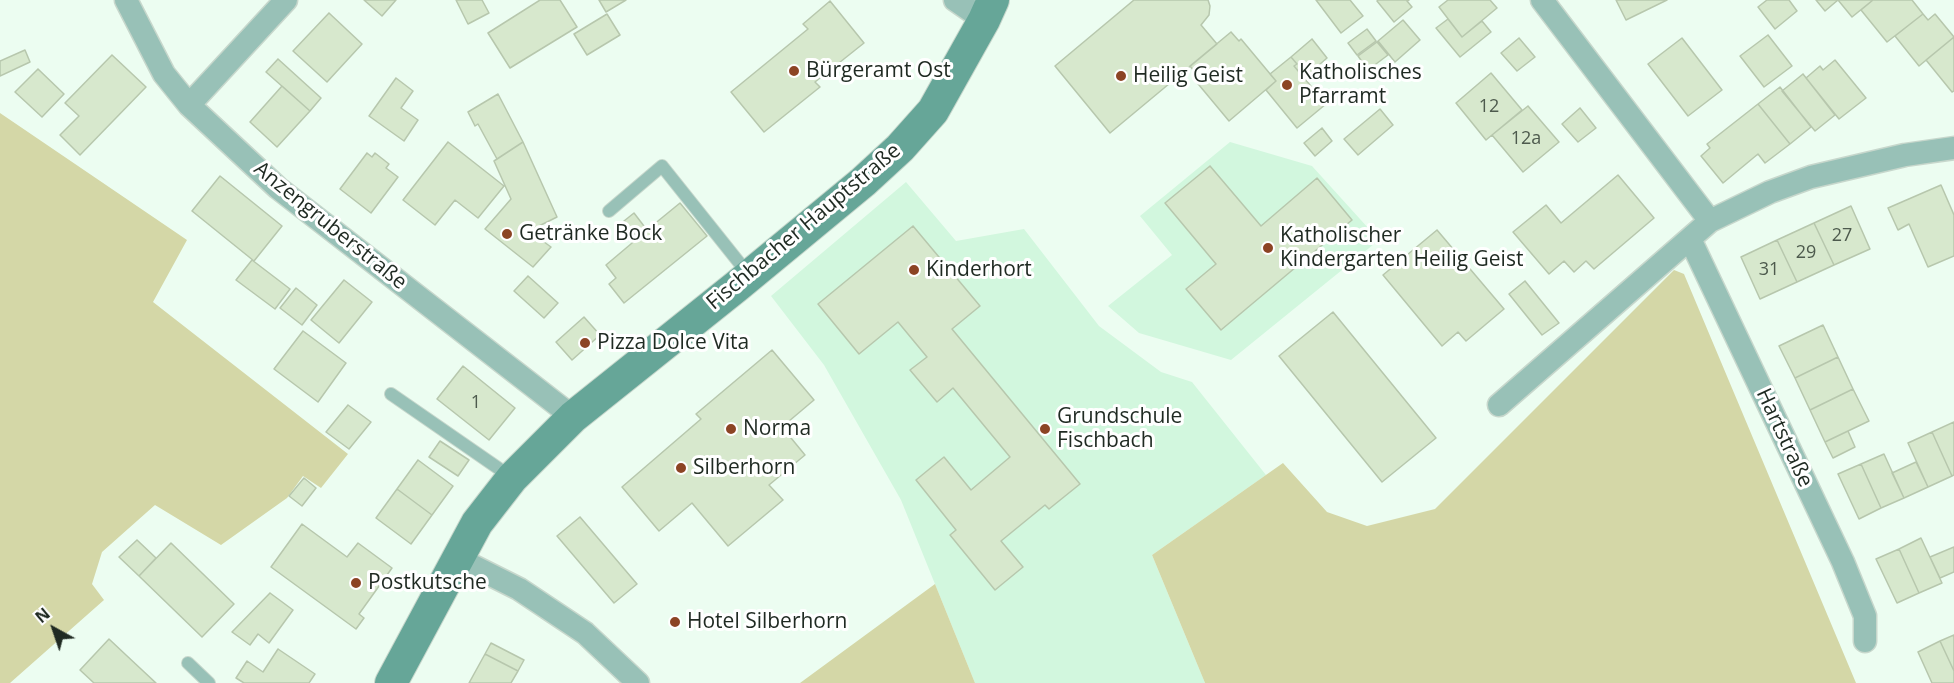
<!DOCTYPE html>
<html>
<head>
<meta charset="utf-8">
<style>
	body { margin:0 }
	#map { position:relative; width:1954px; height:683px; overflow:hidden; background:#ecfdf1; font-family:"Open Sans",sans-serif }
	canvas { display:block }
	.north { position:absolute; left:24px; top:599px; width:60px; height:60px; -webkit-text-stroke:4px #fff; paint-order:stroke; rotate:320deg; font-size:16px; font-weight:700; line-height:24px; text-align:center; color:#1f2a22 }
	.north::after { content:''; display:block; margin:auto; width:21px; height:27px; background:#1f2a22; clip-path:polygon(50% 0,100% 100%,50% 72%,0 100%) }
</style>
</head>
<body>
<div id="map">
<canvas width="1954" height="683"></canvas>
<div class="north">N</div>
</div>
<script>
const context = document.querySelector('canvas').getContext('2d');
context.lineJoin = 'round';
function fill(path, color) {
  context.fillStyle = color;
  context.fill(path, 'evenodd');
}
function toPath(rows) {
  const path = new Path2D();
  for (const r of rows) {
    path.moveTo(r[0], r[1]);
    for (let i = 2; i < r.length; i += 2) path.lineTo(r[i], r[i + 1]);
  }
  return path;
}
function trace(path, color, width, dash) {
  context.strokeStyle = color;
  context.lineWidth = width;
  context.lineCap = dash ? 'butt' : 'round';
  context.setLineDash(dash || []);
  context.stroke(path);
}
function write(font, color, halo, rows, align = 'center') {
  context.font = font + ' "Open Sans",sans-serif';
  context.lineWidth = 6;
  context.setLineDash([]);
  context.textBaseline = 'middle';
  context.strokeStyle = halo;
  context.fillStyle = color;
  for (const [text, x, y, turn = 0] of rows) {
    context.save();
    context.translate(x, y);
    context.rotate((+turn || 0) * Math.PI / 180);
    context.textAlign = isNaN(turn) ? turn : align;
    if (halo) context.strokeText(text, 0, 0);
    context.fillText(text, 0, 0);
    context.restore();
  }
}
fill(toPath([
	[1230,142,1312,166,1379,240,1231,360,1139,333,1108,306,1172,255,1140,216],
	[906,182,956,241,1024,229,1099,326,1161,372,1192,382,1266,475,1152,555,1205,683,975,683,901,500,824,365,771,296]
]), '#d2f7de');
fill(toPath([
	[0,113,187,240,153,302,348,454,321,488,303,476,287,498,221,545,155,505,102,552,92,584,104,600,10,683,0,683],
	[1674,270,1684,274,1856,683,1205,683,1152,555,1283,463,1327,512,1367,526,1435,509],
	[935,584,975,683,800,683]
]), '#d4d7a7');
const building = toPath([
	[364,0,396,0,382,16,364,0],
	[456,0,482,0,489,13,468,24,456,0],
	[540,0,560,0,577,27,510,68,488,33,540,0],
	[599,0,626,0,606,12,599,0],
	[1134,0,1208,0,1210,6,1209,15,1201,25,1217,44,1110,133,1055,66,1134,0],
	[1316,0,1350,0,1363,16,1341,33,1316,0],
	[1378,0,1409,0,1407,1,1412,7,1394,22,1377,1,1378,0],
	[1448,0,1490,0,1497,8,1462,37,1439,7,1448,0],
	[1616,0,1667,0,1626,20,1616,0],
	[1767,0,1789,0,1797,11,1775,29,1758,7,1767,0],
	[1816,0,1838,0,1825,11,1816,0],
	[1838,0,1873,0,1852,17,1838,0],
	[1873,0,1912,0,1923,14,1887,42,1861,10,1873,0],
	[830,1,864,43,815,82,820,87,764,132,731,92,808,29,803,24,830,1],
	[329,13,362,44,327,82,293,51,329,13],
	[607,14,620,35,587,55,574,34,607,14],
	[1923,14,1928,20,1935,14,1954,37,1919,66,1895,36,1923,14],
	[1448,19,1462,37,1482,21,1491,32,1460,57,1436,28,1448,19],
	[1403,20,1420,40,1395,62,1378,41,1403,20],
	[1367,29,1376,41,1357,55,1348,43,1367,29],
	[1231,32,1239,41,1241,39,1276,81,1229,121,1194,79,1198,76,1190,66,1231,32],
	[1768,35,1792,66,1764,87,1740,56,1768,35],
	[1954,37,1954,91,1952,92,1926,60,1954,37],
	[1519,38,1535,57,1517,71,1501,53,1519,38],
	[1682,38,1722,90,1688,116,1648,64,1682,38],
	[1312,39,1327,58,1304,78,1294,66,1297,64,1291,57,1312,39],
	[1377,42,1388,55,1368,70,1358,56,1377,42],
	[25,50,30,62,0,76,0,61,25,50],
	[112,55,146,87,80,155,60,135,79,116,65,103,112,55],
	[1291,57,1297,64,1294,66,1326,104,1297,128,1266,90,1276,81,1270,74,1291,57],
	[278,59,321,98,310,111,266,72,278,59],
	[1835,60,1866,98,1839,119,1806,78,1820,66,1823,70,1835,60],
	[38,69,64,94,42,117,15,92,38,69],
	[1491,73,1522,110,1486,140,1456,103,1491,73],
	[1803,74,1835,115,1815,131,1782,91,1803,74],
	[396,78,413,91,401,108,418,120,404,141,369,116,396,78],
	[282,86,310,111,277,147,250,122,282,86],
	[1780,87,1811,127,1790,144,1758,104,1780,87],
	[498,94,523,142,497,159,478,124,475,126,468,112,498,94],
	[1758,104,1790,144,1765,163,1758,154,1723,183,1701,156,1710,148,1707,144,1758,104],
	[1528,106,1559,142,1523,172,1492,135,1528,106],
	[1580,108,1596,128,1578,142,1562,124,1580,108],
	[1380,109,1393,125,1358,155,1344,139,1380,109],
	[1322,128,1332,141,1315,156,1304,143,1322,128],
	[448,142,504,186,478,218,455,200,435,225,403,200,448,142],
	[523,142,557,217,529,231,551,247,533,267,485,229,511,199,494,161,523,142],
	[367,153,372,157,375,153,389,164,386,168,398,177,371,213,340,189,367,153],
	[1210,166,1261,226,1317,178,1352,220,1221,330,1186,289,1216,264,1165,203,1210,166],
	[1618,175,1654,218,1594,269,1586,261,1574,272,1564,261,1549,274,1513,232,1546,205,1561,223,1618,175],
	[220,176,282,226,254,261,192,211,220,176],
	[1941,185,1954,215,1954,256,1928,267,1909,224,1898,230,1888,208,1941,185],
	[680,203,707,236,624,303,609,284,616,278,606,265,638,238,624,221,634,213,647,230,680,203],
	[1851,206,1870,249,1834,265,1814,223,1851,206],
	[1814,223,1834,265,1797,282,1777,240,1814,223],
	[913,226,980,306,952,329,1080,484,1049,509,1045,505,1001,541,1023,567,995,590,950,535,956,530,916,480,944,457,971,490,1010,457,953,388,937,402,910,370,927,357,898,322,859,354,818,304,913,226],
	[1437,230,1504,309,1466,341,1458,332,1442,346,1383,275,1437,230],
	[1777,240,1797,282,1760,299,1741,257,1777,240],
	[252,260,290,289,275,309,236,280,252,260],
	[528,276,558,303,544,318,514,291,528,276],
	[344,280,372,302,339,343,311,320,344,280],
	[1525,281,1559,323,1542,335,1509,294,1525,281],
	[296,288,317,305,302,325,280,308,296,288],
	[1333,312,1436,438,1382,482,1279,356,1333,312],
	[584,317,600,335,572,360,556,342,584,317],
	[1823,325,1838,357,1795,378,1779,346,1823,325],
	[303,331,346,363,318,402,274,369,303,331],
	[772,350,814,400,782,427,805,455,769,485,783,500,728,546,692,503,659,531,622,487,701,419,696,414,772,350],
	[1838,357,1853,389,1810,410,1795,378,1838,357],
	[463,366,515,408,489,440,437,399,463,366],
	[1853,389,1869,421,1825,442,1810,410,1853,389],
	[348,405,371,422,349,449,326,432,348,405],
	[1954,422,1954,475,1952,476,1932,432,1954,422],
	[1848,431,1855,447,1833,458,1825,442,1848,431],
	[1932,432,1952,476,1928,487,1908,443,1932,432],
	[440,441,469,460,458,476,429,457,440,441],
	[1884,454,1904,498,1881,508,1861,464,1884,454],
	[418,460,453,486,432,515,397,489,418,460],
	[1916,462,1928,487,1904,498,1892,473,1916,462],
	[1861,464,1881,508,1859,519,1838,474,1861,464],
	[304,478,316,488,302,506,289,496,304,478],
	[397,489,432,515,411,544,376,518,397,489],
	[580,517,637,584,614,603,557,536,580,517],
	[302,524,347,557,358,543,392,568,359,614,364,618,356,629,271,567,302,524],
	[1921,538,1942,583,1919,593,1899,549,1921,538],
	[137,540,156,558,139,576,119,557,137,540],
	[171,543,234,604,202,637,139,576,171,543],
	[1954,547,1954,572,1940,578,1930,557,1954,547],
	[1899,549,1919,593,1897,603,1876,559,1899,549],
	[270,593,293,610,269,643,258,634,250,645,232,632,270,593],
	[1954,635,1954,671,1940,641,1954,635],
	[109,639,126,655,156,683,94,683,80,670,109,639],
	[1940,641,1954,671,1954,683,1932,683,1918,652,1940,641],
	[491,643,524,660,518,671,485,654,491,643],
	[278,649,315,674,309,683,244,683,236,678,247,661,263,672,278,649],
	[485,654,518,671,511,683,469,683,485,654]
]);
fill(building, '#d7e8cd');
trace(building, '#b7c7ad', 1.5);
const lane = toPath([
	[609,211,662,166,749,275],
	[391,394,511,477],
	[188,663,209,683]
]);
const street = toPath([
	[126,0,164,74,189,105,278,188,573,417],
	[955,0,984,20],
	[1542,0,1710,221],
	[189,105,286,0],
	[1690,239,1843,562,1865,616,1865,641],
	[1499,405,1710,221,1770,192,1811,177,1905,155,1954,148],
	[457,558,519,589,585,633,638,683]
]);
const secondary = toPath([
	[391,683,477,523,512,478,573,417,737,286,863,182,900,148,933,111,984,20,993,0]
]);
trace(lane, '#c7d7cc', 14);
trace(street, '#c7d7cc', 25);
trace(secondary, '#c7d7cc', 34);
trace(lane, '#98c1b7', 12);
trace(street, '#98c1b7', 22);
trace(secondary, '#66a698', 32);
for (const [x, y, r, color] of [
	[794,71,6,"#8c4424"],
	[1121,76,6,"#8c4424"],
	[1287,85,6,"#8c4424"],
	[507,234,6,"#8c4424"],
	[1268,248,6,"#8c4424"],
	[914,270,6,"#8c4424"],
	[585,343,6,"#8c4424"],
	[731,429,6,"#8c4424"],
	[1045,429,6,"#8c4424"],
	[681,468,6,"#8c4424"],
	[356,583,6,"#8c4424"],
	[675,622,6,"#8c4424"]
]) {
  const dot = new Path2D();
  dot.arc(x, y, r, 0, 2 * Math.PI);
  context.fillStyle = color;
  context.fill(dot);
  trace(dot, '#fff', 2);
}
write('18px', '#4d5a4d', null, [
	["12",1489,107],
	["12a",1526,139],
	["27",1842,236],
	["29",1806,253],
	["31",1769,270],
	["1",476,403]
]);
write('21px', '#1f2a22', '#fff', [
	["Bürgeramt Ost",806,71],
	["Katholisches",1299,73],
	["Pfarramt",1299,97],
	["Heilig Geist",1133,76],
	["Getränke Bock",519,234],
	["Katholischer",1280,236],
	["Kindergarten Heilig Geist",1280,260],
	["Kinderhort",926,270],
	["Pizza Dolce Vita",597,343],
	["Grundschule",1057,417],
	["Fischbach",1057,441],
	["Norma",743,429],
	["Silberhorn",693,468],
	["Postkutsche",368,583],
	["Hotel Silberhorn",687,622]
], 'left');
write('21px', '#1f2a22', '#fff', [
	["Anzengruberstraße",330,226,39],
	["Fischbacher Hauptstraße",804,227,-40],
	["Hartstraße",1784,438,65]
]);
</script>
</body>
</html>
